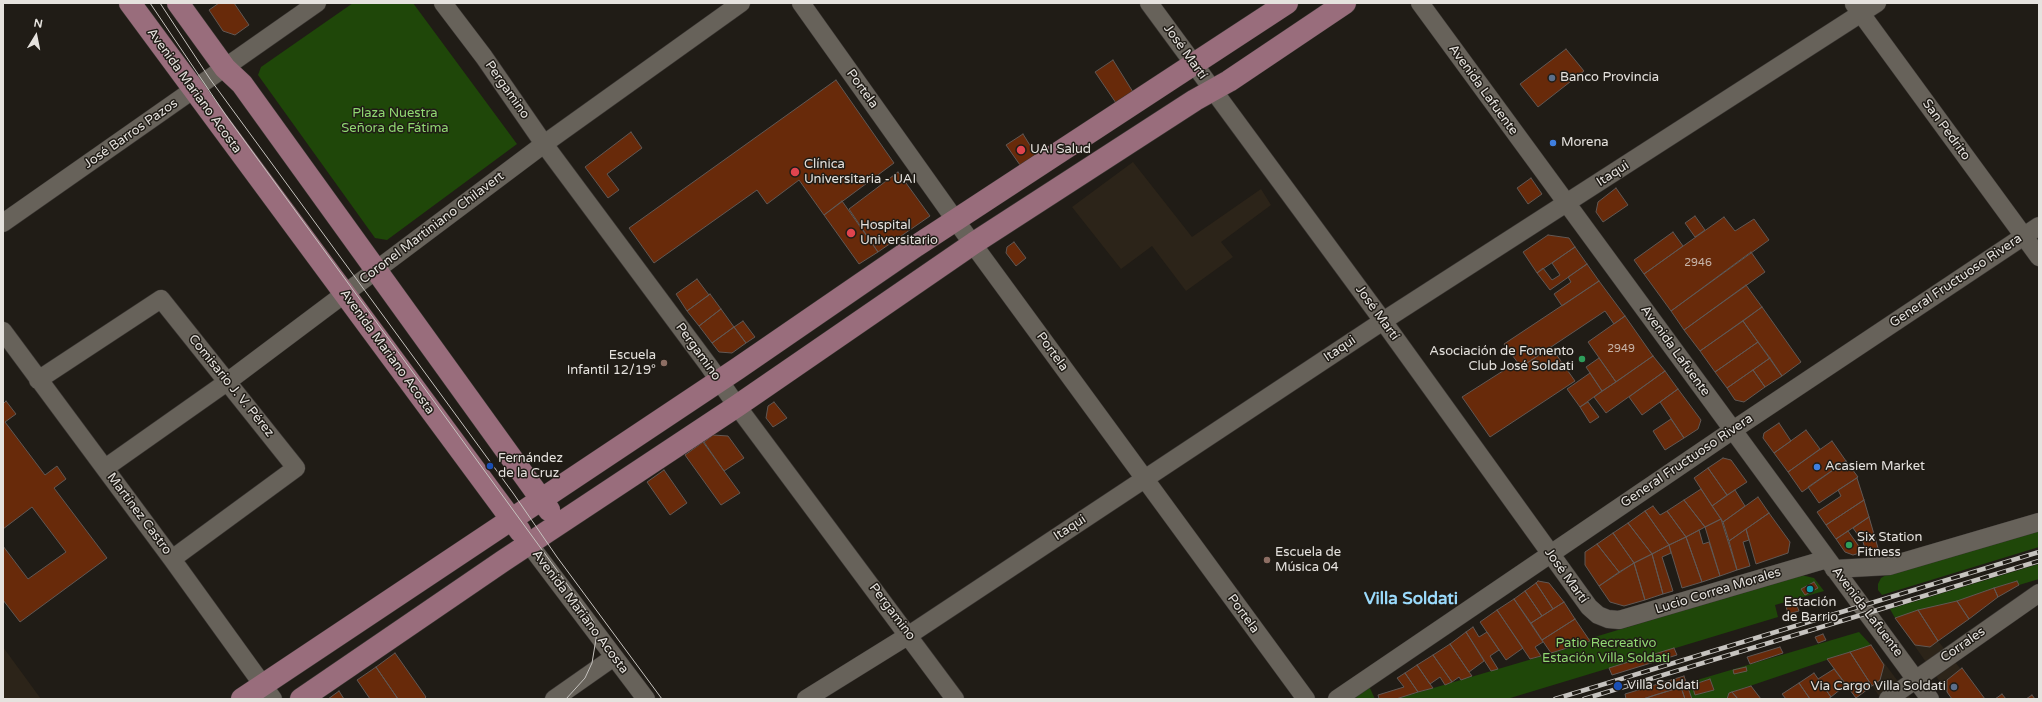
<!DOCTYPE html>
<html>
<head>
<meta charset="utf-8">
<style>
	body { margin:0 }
	#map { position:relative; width:2042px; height:702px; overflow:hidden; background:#201c16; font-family:"Varela Round",sans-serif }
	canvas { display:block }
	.frame { position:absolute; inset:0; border:4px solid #e5e2de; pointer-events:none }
	.north { position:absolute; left:16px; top:16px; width:40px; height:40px; -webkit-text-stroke:3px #201c16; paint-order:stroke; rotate:10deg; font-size:11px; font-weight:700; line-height:16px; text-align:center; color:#e5e2de }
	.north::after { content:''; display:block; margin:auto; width:14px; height:18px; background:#e5e2de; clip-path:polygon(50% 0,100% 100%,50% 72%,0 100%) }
</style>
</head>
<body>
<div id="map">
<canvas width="2042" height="702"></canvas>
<div class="frame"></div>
<div class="north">N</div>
</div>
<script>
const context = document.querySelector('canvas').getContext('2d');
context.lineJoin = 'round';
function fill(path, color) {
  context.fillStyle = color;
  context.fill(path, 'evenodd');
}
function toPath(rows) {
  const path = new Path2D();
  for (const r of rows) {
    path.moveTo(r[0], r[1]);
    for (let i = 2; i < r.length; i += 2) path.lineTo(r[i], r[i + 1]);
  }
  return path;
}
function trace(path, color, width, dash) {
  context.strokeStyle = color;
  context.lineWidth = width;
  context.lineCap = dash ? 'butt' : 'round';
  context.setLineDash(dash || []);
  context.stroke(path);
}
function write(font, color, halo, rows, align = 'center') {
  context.font = font + ' "Varela Round",sans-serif';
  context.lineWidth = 3;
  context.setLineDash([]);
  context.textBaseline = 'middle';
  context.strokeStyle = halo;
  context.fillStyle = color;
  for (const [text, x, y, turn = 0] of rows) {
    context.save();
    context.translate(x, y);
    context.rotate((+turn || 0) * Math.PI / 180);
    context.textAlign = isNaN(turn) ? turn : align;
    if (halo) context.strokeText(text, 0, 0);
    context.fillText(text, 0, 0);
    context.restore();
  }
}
fill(toPath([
	[1133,162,1192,237,1261,189,1271,205,1221,242,1233,257,1186,291,1152,246,1121,269,1072,207],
	[1918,610,1938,641,1985,699,1952,699,1895,618],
	[1871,645,1911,699,1881,699,1850,652],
	[3,647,41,699,3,699]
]), '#2c2419');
fill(toPath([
	[353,3,413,3,517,144,387,240,375,238,258,75,261,67],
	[2039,530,2039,547,1882,595,1878,590,1878,584,1881,578,1888,574],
	[2039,564,2039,579,2019,585,2016,581,1957,601,1895,618,1890,609],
	[1801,575,1814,578,1824,591,1775,605,1778,617,1507,699,1396,699,1590,642,1588,639],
	[1859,632,1871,645,1729,693,1727,699,1692,699,1687,683],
	[1710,679,1714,689,1696,695,1692,685],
	[1368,684,1375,699,1348,699]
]), '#1f4709');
const building = toPath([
	[219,3,234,3,249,25,235,35,223,31,209,10,219,3],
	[1566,49,1584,71,1538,107,1520,84,1566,49],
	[1113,60,1133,92,1116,103,1095,72,1113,60],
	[836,80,894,163,824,215,799,180,767,204,757,190,654,263,629,228,836,80],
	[631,132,642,148,607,174,619,190,608,198,585,167,631,132],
	[1023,134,1036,155,1020,165,1006,145,1023,134],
	[898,172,930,216,878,252,849,209,898,172],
	[1531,178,1542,194,1528,204,1517,188,1531,178],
	[1616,188,1628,205,1603,222,1596,212,1598,202,1616,188],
	[842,201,878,252,859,264,824,215,842,201],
	[1695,216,1705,230,1695,237,1685,223,1695,216],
	[1724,217,1735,231,1754,219,1769,240,1671,311,1644,274,1724,217],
	[1673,232,1683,246,1644,274,1634,260,1673,232],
	[1548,235,1569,238,1575,247,1537,273,1523,252,1548,235],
	[1014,242,1026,258,1016,266,1006,253,1007,247,1014,242],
	[1575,247,1587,264,1550,290,1537,273,1543,268,1552,280,1560,275,1552,263,1575,247],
	[1751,252,1765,272,1684,330,1671,311,1751,252],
	[1587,264,1599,281,1562,306,1554,294,1571,282,1568,277,1587,264],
	[697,279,709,295,687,311,676,294,697,279],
	[1599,281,1625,316,1614,324,1605,311,1521,367,1504,344,1599,281],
	[1746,285,1762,307,1700,351,1684,330,1746,285],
	[710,294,721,309,699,326,687,311,710,294],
	[1762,307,1801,362,1782,376,1743,321,1762,307],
	[721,309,734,327,712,343,699,326,721,309],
	[1625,316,1653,356,1616,382,1588,342,1625,316],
	[743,321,755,337,746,343,734,327,743,321],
	[1743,321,1758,342,1715,372,1700,351,1743,321],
	[734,327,746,343,732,353,719,352,712,343,734,327],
	[1758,342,1770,358,1727,388,1715,372,1758,342],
	[1551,347,1575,381,1490,437,1462,397,1517,362,1521,367,1551,347],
	[1653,356,1665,371,1606,413,1594,397,1653,356],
	[1599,358,1616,382,1602,391,1586,367,1599,358],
	[1770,358,1782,376,1765,387,1753,370,1770,358],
	[1753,370,1765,387,1744,402,1735,400,1727,388,1753,370],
	[1665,371,1678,389,1642,415,1629,397,1665,371],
	[1590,373,1602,391,1580,407,1567,389,1590,373],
	[1678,389,1701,420,1698,429,1684,438,1660,402,1678,389],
	[6,401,16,414,5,422,45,475,57,466,66,479,54,488,107,558,20,622,3,600,3,546,28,579,66,552,32,507,3,529,3,404,6,401],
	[774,402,787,418,773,427,766,418,768,406,774,402],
	[1588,402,1599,417,1590,423,1580,407,1588,402],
	[1671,419,1684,438,1665,450,1653,431,1671,419],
	[1779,423,1791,441,1774,453,1763,438,1764,433,1779,423],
	[1806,430,1820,449,1788,472,1774,453,1806,430],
	[713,435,728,436,744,458,724,471,704,442,713,435],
	[1832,441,1846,461,1802,492,1788,472,1832,441],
	[703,442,740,493,721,505,685,455,703,442],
	[1723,458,1731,460,1747,482,1727,495,1708,468,1723,458],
	[1846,461,1858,477,1819,503,1808,487,1846,461],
	[1708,468,1727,495,1712,506,1694,478,1708,468],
	[664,470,687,503,670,515,647,482,664,470],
	[1857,478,1864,500,1826,525,1817,512,1841,496,1838,490,1857,478],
	[1701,489,1721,519,1705,527,1684,500,1701,489],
	[1735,490,1745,506,1723,522,1712,506,1735,490],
	[1758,497,1769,513,1729,541,1723,522,1758,497],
	[1684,500,1705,527,1686,537,1667,511,1684,500],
	[1864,500,1869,517,1836,539,1826,525,1864,500],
	[1653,506,1660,515,1667,511,1686,537,1669,545,1645,511,1653,506],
	[1645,511,1669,545,1652,554,1628,523,1645,511],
	[1769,513,1790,542,1788,553,1756,564,1746,529,1769,513],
	[1869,517,1878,548,1866,552,1863,542,1853,528,1869,517],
	[1721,519,1737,570,1720,576,1705,527,1721,519],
	[1628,523,1652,554,1634,563,1613,533,1628,523],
	[1746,529,1749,540,1743,542,1750,566,1737,570,1729,541,1746,529],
	[1699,530,1703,544,1709,542,1720,576,1702,582,1686,537,1699,530],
	[1848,531,1863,552,1853,555,1845,552,1836,539,1848,531],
	[1613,533,1634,563,1619,572,1597,544,1613,533],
	[1686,537,1702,582,1682,588,1669,545,1686,537],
	[1597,544,1619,572,1599,586,1585,565,1585,552,1597,544],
	[1669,545,1671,553,1662,557,1673,591,1663,594,1652,554,1669,545],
	[1652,554,1663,594,1645,600,1634,563,1652,554],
	[1634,563,1645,600,1624,606,1610,602,1599,586,1634,563],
	[1538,581,1549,583,1564,602,1553,609,1536,583,1538,581],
	[2017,581,2019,585,1998,597,1994,588,2017,581],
	[1814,582,1818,588,1805,595,1801,589,1814,582],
	[1536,583,1553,609,1542,616,1525,591,1536,583],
	[1994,588,1998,597,1969,619,1957,601,1994,588],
	[1525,591,1542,616,1531,623,1514,599,1525,591],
	[1514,599,1543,642,1535,647,1541,656,1530,659,1497,610,1514,599],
	[1957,601,1969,619,1938,641,1918,610,1957,601],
	[1564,602,1575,619,1542,640,1531,623,1564,602],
	[1796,603,1799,611,1788,614,1786,606,1796,603],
	[1497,610,1523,648,1506,660,1480,622,1497,610],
	[1918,610,1938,641,1930,647,1915,645,1895,618,1918,610],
	[1575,619,1590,641,1551,653,1542,640,1575,619],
	[1473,627,1479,637,1487,632,1499,650,1490,656,1498,669,1491,671,1466,632,1473,627],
	[1466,632,1484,661,1469,672,1450,644,1466,632],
	[1823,634,1826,640,1818,643,1815,637,1823,634],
	[1450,644,1469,672,1472,676,1461,680,1459,677,1452,682,1433,655,1450,644],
	[1871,645,1884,665,1880,680,1872,686,1850,652,1871,645],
	[1780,647,1783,653,1750,664,1747,657,1780,647],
	[1674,648,1677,655,1612,675,1609,668,1674,648],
	[1850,652,1872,686,1856,698,1827,659,1850,652],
	[395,653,426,697,424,699,398,699,376,667,395,653],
	[1433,655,1452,682,1445,685,1440,677,1430,684,1417,665,1433,655],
	[1417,665,1430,684,1433,688,1418,692,1405,673,1417,665],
	[376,667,398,699,370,699,357,680,376,667],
	[1746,667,1747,671,1734,674,1733,670,1746,667],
	[1962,668,1985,699,1952,699,1947,692,1947,680,1962,668],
	[1834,669,1846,685,1831,697,1818,679,1834,669],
	[1405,673,1418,692,1396,699,1379,699,1378,695,1404,687,1397,678,1405,673],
	[1814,673,1831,697,1828,699,1810,699,1799,683,1814,673],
	[1684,676,1692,699,1685,699,1681,687,1643,699,1626,699,1625,694,1684,676],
	[1710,679,1714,690,1695,695,1692,685,1710,679],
	[1799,683,1810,699,1786,699,1782,694,1799,683],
	[1751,686,1761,699,1738,699,1732,692,1751,686],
	[1681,687,1685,699,1643,699,1655,695,1681,687],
	[339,691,344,699,328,699,339,691],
	[1732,692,1738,699,1727,699,1729,693,1732,692],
	[2002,694,2006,699,1995,699,2002,694],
	[2032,695,2035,699,2026,699,2032,695]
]);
fill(building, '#682a0a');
trace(building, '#615854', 1);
const minor = toPath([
	[443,3,484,57,544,144,709,366,737,406,955,699],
	[801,3,956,221,1306,699],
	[1149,3,1383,321,1589,607,1598,615,1608,619,1619,620,1827,559],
	[1420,3,1930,699],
	[1854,4,2039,257],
	[3,223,317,3],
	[3,331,172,559,273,699],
	[38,380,161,299,296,468,172,559],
	[105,468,227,382,544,144,741,3],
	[529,544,646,699],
	[1834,569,1889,566,2039,522],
	[554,699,614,657],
	[806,699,909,635,1383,321,1877,3],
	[1337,699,1733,430,2039,226],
	[1888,699,2039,593]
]);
const major = toPath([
	[130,3,520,531],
	[178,3,225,68,242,84,549,510],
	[242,699,737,369,916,246,1287,3],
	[301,699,503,561,737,406,974,243,1195,100,1229,81,1345,3]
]);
trace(minor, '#3a3633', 19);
trace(major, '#3a3633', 23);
trace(minor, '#67625a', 18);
trace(major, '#996d7c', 22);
trace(toPath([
	[150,3,225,114,588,613,594,623,597,633,592,663,585,678,566,699],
	[160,3,210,79,513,493,557,557,662,699]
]), '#c6c3bf', 1);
const rail = toPath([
	[1555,699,2039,552],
	[1584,699,2039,561]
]);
trace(rail, '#c6c3bf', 4.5);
trace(rail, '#201c16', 3, [9]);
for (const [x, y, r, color] of [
	[1552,78,4,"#5c6f8a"],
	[1553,143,4,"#3f7fe0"],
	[1021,150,5,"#e0444e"],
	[795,172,5,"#e0444e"],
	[851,233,5,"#e0444e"],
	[1582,359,4,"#2e9e5b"],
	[664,363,4,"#8d6e63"],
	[490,466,4,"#1a4fb4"],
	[1817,467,4,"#3f7fe0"],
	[1849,545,4,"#2e9e5b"],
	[1267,560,4,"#8d6e63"],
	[1810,589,4,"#0f9aa8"],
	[1618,686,5,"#1a4fb4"],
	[1954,687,4,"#5c6f8a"]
]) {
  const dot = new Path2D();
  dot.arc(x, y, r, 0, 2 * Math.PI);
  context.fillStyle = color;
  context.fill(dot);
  trace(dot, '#201c16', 1.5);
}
write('11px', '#c6b4a9', null, [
	["2946",1698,263],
	["2949",1621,349]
]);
write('13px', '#e5e2de', '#201c16', [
	["José Martí",1185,52,54],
	["Portela",862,89,54],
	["Pergamino",507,90,55],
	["Avenida Lafuente",1483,90,54],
	["Avenida Mariano Acosta",194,91,54],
	["San Pedrito",1946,130,54],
	["José Barros Pazos",131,134,-35],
	["Itaqui",1613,174,-33],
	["Coronel Martiniano Chilavert",432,228,-37],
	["General Fructuoso Rivera",1956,281,-34],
	["José Martí",1377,313,54],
	["Itaqui",1340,349,-34],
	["Avenida Lafuente",1675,351,54],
	["Avenida Mariano Acosta",387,352,54],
	["Pergamino",698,352,54],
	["Portela",1052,352,54],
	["Comisario J. V. Pérez",231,386,51],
	["General Fructuoso Rivera",1687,461,-34],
	["Martínez Castro",139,514,53],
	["Itaqui",1070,528,-33],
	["José Martí",1566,576,54],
	["Lucio Correa Morales",1718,591,-17],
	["Avenida Mariano Acosta",580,612,53],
	["Pergamino",892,612,53],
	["Avenida Lafuente",1867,612,53],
	["Portela",1243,614,54],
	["Corrales",1963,645,-35]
]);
write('13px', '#e5e2de', '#201c16', [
	["Banco Provincia",1560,78],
	["Morena",1561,143],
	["UAI Salud",1030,150],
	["Clínica",804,165],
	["Universitaria - UAI",804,180],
	["Hospital",860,226],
	["Universitario",860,241],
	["Asociación de Fomento",1574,352,"right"],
	["Club José Soldati",1574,367,"right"],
	["Escuela",656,356,"right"],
	["Infantil 12/19°",656,371,"right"],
	["Fernández",498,459],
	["de la Cruz",498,474],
	["Acasiem Market",1825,467],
	["Six Station",1857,538],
	["Fitness",1857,553],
	["Escuela de",1275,553],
	["Música 04",1275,568],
	["Estación",1810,603,"center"],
	["de Barrio",1810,618,"center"],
	["Villa Soldati",1627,686],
	["Via Cargo Villa Soldati",1946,687,"right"]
], 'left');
write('13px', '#90d872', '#201c16', [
	["Plaza Nuestra",395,114],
	["Señora de Fátima",395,129],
	["Patio Recreativo",1606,644],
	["Estación Villa Soldati",1606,659]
]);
write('bold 17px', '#9adafc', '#201c16', [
	["Villa Soldati",1411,600]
]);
</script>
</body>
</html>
